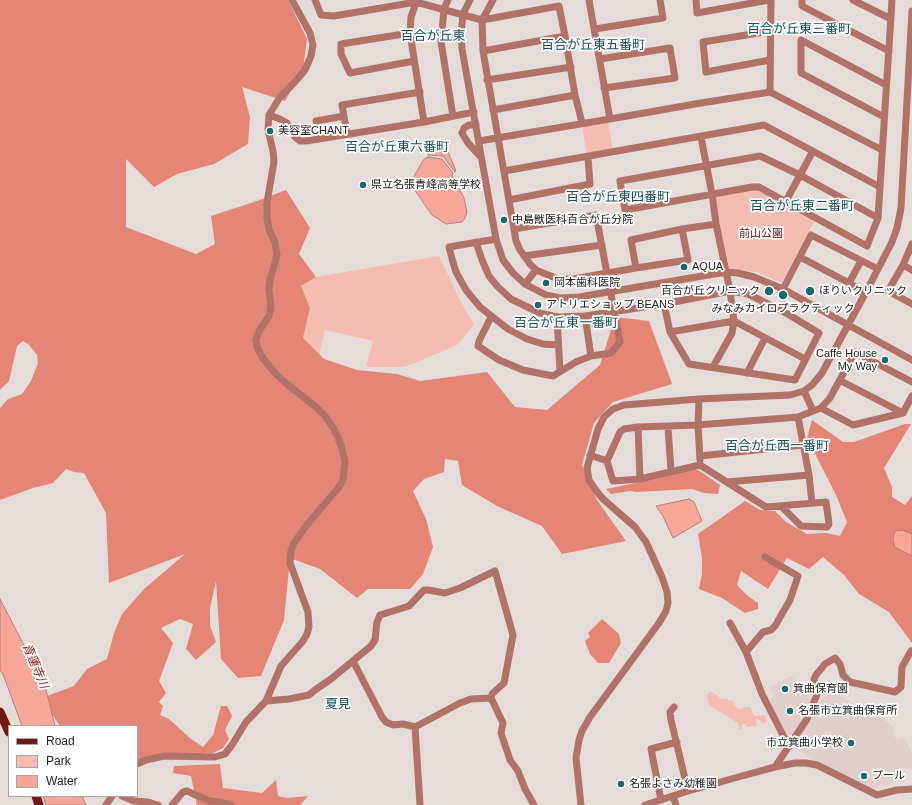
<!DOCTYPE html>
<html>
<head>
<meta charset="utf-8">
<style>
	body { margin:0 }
	#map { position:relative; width:912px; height:805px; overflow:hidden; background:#e5dcda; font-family:Helvetica,sans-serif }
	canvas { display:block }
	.legend { position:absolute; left:8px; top:725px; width:130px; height:72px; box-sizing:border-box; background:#fff; border:1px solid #a8a6a6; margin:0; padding:5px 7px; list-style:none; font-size:12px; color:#252121 }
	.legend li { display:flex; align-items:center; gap:8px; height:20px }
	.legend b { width:20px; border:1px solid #a8a6a6 }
</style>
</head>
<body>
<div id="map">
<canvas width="912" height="805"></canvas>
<ul class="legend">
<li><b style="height:5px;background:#711a11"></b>Road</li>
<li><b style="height:11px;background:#f5bcb2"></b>Park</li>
<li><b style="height:11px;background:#f6a79a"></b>Water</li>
</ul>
</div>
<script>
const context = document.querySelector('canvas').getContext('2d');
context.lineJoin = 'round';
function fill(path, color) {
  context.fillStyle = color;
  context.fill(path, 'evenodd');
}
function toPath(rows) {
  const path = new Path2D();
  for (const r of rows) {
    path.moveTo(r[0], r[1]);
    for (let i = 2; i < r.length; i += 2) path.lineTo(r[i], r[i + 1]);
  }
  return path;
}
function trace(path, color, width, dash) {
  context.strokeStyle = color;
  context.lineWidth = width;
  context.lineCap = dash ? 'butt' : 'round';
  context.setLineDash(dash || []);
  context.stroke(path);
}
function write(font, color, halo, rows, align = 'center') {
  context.font = font + ' Helvetica,"Noto Sans JP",sans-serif';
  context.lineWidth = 3.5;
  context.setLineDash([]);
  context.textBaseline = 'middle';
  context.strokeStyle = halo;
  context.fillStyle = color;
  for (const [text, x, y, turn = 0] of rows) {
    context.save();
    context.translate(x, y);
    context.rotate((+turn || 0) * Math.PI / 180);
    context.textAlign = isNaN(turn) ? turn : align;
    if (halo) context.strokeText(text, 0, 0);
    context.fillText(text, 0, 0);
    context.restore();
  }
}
fill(toPath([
	[791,676,803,690,813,700,803,721,789,743,767,701,774,697,770,687],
	[832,690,867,714,875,713,893,726,894,737,898,739,904,737,912,753,912,769,902,767,891,784,871,789,814,761,793,746,815,706]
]), '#e0cfcc');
fill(toPath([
	[608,121,613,150,587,155,582,125],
	[758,189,815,220,781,283,757,272,727,269,714,196],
	[439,256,461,302,474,325,457,345,405,367,366,367,373,341,325,330,319,355,303,338,310,308,301,286,316,277],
	[710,691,718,696,721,699,727,698,729,701,732,700,735,706,738,709,747,707,750,707,754,716,764,715,767,721,763,724,760,720,756,719,757,726,746,727,746,724,742,724,742,729,739,729,738,723,709,705,707,696]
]), '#f5bcb2');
fill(toPath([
	[0,0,288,0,307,39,303,69,285,101,242,87,250,117,248,144,214,164,177,174,154,187,126,159,126,227,196,254,215,244,211,216,257,201,286,190,310,228,299,254,316,277,301,286,310,308,303,338,324,359,357,370,397,374,420,381,487,372,515,407,547,410,600,365,615,317,649,321,672,384,613,402,594,423,582,465,597,500,626,541,562,554,542,526,497,506,462,485,458,461,445,459,444,472,424,479,413,491,426,519,433,547,423,574,410,589,368,589,357,598,320,569,290,558,284,620,261,676,238,678,221,659,216,581,210,608,210,626,216,642,196,660,186,649,193,624,180,619,161,628,173,643,159,681,166,693,159,702,163,706,160,715,169,719,191,739,203,747,213,735,221,706,227,706,232,716,225,730,229,739,223,748,213,753,164,756,137,762,137,726,60,726,52,714,47,696,74,686,87,669,107,659,114,633,122,614,144,589,185,554,109,583,106,513,84,473,74,472,66,469,53,483,33,488,0,500,0,408,8,399,22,394,31,381,38,363,37,355,29,345,23,341,17,346,9,381,0,390],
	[812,420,843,442,854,442,905,424,911,424,884,468,892,487,892,497,905,505,912,496,912,643,889,612,859,594,844,575,823,557,809,569,787,558,768,589,741,571,737,585,748,596,758,603,758,609,745,613,722,598,699,589,702,574,702,558,698,534,745,501,760,510,775,511,786,522,807,534,826,533,840,536,847,522,836,495,807,438],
	[688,470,698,470,720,485,718,494,704,493,692,489,637,492,630,491,611,494,606,489,660,478],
	[602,619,619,634,621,643,609,663,598,663,590,654,585,641,590,637,588,633],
	[220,764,223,788,262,793,276,780,278,796,287,798,308,796,300,805,197,805,191,776,173,773,174,766]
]), '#e48575');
const water = toPath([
	[443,140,456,171,455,172,443,156,428,155,427,149,419,145,443,140],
	[429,157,442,159,453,173,452,175,464,198,467,212,465,218,462,222,446,224,432,215,414,189,413,178,424,159,429,157],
	[689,499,694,502,702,521,673,538,663,516,656,506,689,499],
	[903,530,912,534,912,555,910,555,895,547,893,539,895,531,903,530],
	[0,599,45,686,55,726,22,726,3,674,0,670,0,599],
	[43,796,82,796,86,805,46,805,43,796]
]);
fill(water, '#f6a79a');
trace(water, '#b77f76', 1);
trace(toPath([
	[315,0,321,15,334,16,416,2,482,20,559,6,565,36,575,95,582,123],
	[417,0,411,17,410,33,424,122],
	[448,0,444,9,441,42,453,116],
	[470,0,463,14,461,34,462,49,496,239,503,260,513,273,525,284,546,295,560,298,579,297,726,272,738,273,754,277,783,289,912,360],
	[493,0,482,20,483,51,516,241,520,250,530,264,536,270,558,279,573,279,636,268,688,260,682,229],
	[589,0,610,119],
	[696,0,697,13,769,0],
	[802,0,802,6,889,51],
	[853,0,891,19],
	[595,29,663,18,660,0],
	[410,33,341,44,341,54,350,73,414,61],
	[483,51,565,36],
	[600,59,670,48,675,78,604,88],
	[770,60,706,72,703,42,771,31],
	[487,80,571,67],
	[770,92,771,0],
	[493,110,575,95],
	[269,115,280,119,287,123,295,137,300,141,306,141,424,122,474,112],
	[884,117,801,73,801,40,886,85],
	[316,121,344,116],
	[476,125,469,125,464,128,462,133,468,143,481,157],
	[347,134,342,105,420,92],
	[701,137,712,194,716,224,730,291,734,321,732,333,713,367],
	[479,141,610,119,695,104,770,92,882,150],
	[504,171,764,125,880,187],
	[509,200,590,184,588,157],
	[786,201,813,151],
	[878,218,800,175,760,156,620,181,625,210,752,187,759,187,867,246,878,218,892,0],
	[496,239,449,247,452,259,456,272,466,290,480,307,508,329,527,339,543,344,558,345],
	[476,242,482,260,489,276,497,286,511,299,540,313,557,317,585,316,664,304,730,291,748,294,786,313,819,333,795,380,689,364,670,332,664,304],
	[912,244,903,265,888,291,912,304],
	[524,256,602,245],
	[800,257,866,292],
	[903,265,912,270],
	[636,268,631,240,682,229,716,224],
	[849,283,861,261],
	[525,284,536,270],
	[783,289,811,235,878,269],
	[585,316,591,356],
	[491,317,479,341,478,346,499,360,523,370,553,376,576,362,591,356,611,353,620,342,596,215,514,229],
	[557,317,560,371],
	[670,332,734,321,805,359],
	[747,373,765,338],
	[841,381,903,413],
	[804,391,813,411,821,408,830,398,855,352,912,382],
	[699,399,698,425,700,460],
	[821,408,853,425,903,413,912,396],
	[798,417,809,475,812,503],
	[638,427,640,479],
	[668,427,671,471],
	[590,455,607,461],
	[700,456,803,445],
	[727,482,809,475],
	[781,506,801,526,827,527,829,524,826,502,766,507,700,465,640,479,613,481,607,461,620,432,624,429,638,427,698,425,798,417,813,411],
	[765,557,798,576,790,600,775,626,771,630,763,632,746,652,762,694,789,747],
	[730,623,746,652],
	[353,661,382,717,386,722,393,725,403,724,415,727,460,703,471,699,491,698],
	[266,701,289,699,309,695,315,690,331,679,371,646,375,640,377,622,380,615,409,606,424,590,428,590,445,593,460,588,495,571,513,635,504,683,492,694,491,698,503,723,501,733,510,760,518,771,525,789,534,805],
	[674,707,670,712,671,720,688,791],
	[415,727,420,805],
	[137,764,146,760,164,756,215,757,225,754,232,745,246,722,266,701,281,666,303,641,307,634,309,627,308,612,290,563,291,551,294,543,306,526,339,487,343,480,345,461,341,445,334,429,325,416,315,406,288,385,275,373,262,357,257,347,256,340,259,331,269,316,271,308,269,289,270,280,277,255,275,243,269,229,267,218,267,202,274,162,273,151,268,130,269,115,280,97,294,83,305,70,311,56,313,45,310,33,292,0],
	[775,767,807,719,818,692,814,679,816,675,825,664,835,658,840,664,843,675,850,682,895,692,901,687,902,667,911,651],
	[122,796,134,801,148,802,158,805],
	[673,796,676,805],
	[661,800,651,749,677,742],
	[106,805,112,796],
	[172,805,183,792,187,791,209,801,219,802,231,805],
	[581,805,576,758,579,740,582,731,590,717,659,623,666,611,668,603,667,592,662,577,646,542,635,527,602,498,595,489,589,480,587,468,598,429,604,417,613,409,624,405,699,399,790,395,804,391,812,385,822,373,866,292,892,242,897,228,901,208,912,11],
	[645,805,688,791,742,776,775,767,795,763,806,763,817,765,877,795,897,790,912,789]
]), '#b17268', 7);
trace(toPath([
	[0,712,9,732],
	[36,796,39,805]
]), '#711a11', 9);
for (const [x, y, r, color] of [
	[270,131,4,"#1c6772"],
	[363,185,4,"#1c6772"],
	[504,220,4,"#1c6772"],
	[684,267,4,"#1c6772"],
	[546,283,4,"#1c6772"],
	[769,291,5,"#1c6772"],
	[810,291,5,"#1c6772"],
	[783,295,5,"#1c6772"],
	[538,305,4,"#1c6772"],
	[885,360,4,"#1c6772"],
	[785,689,4,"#1c6772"],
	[790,711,4,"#1c6772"],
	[851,743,4,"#1c6772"],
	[864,776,4,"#1c6772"],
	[621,784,4,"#1c6772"]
]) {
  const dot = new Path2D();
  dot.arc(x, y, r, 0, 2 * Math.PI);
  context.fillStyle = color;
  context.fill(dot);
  trace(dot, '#fff', 1.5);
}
write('11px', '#252121', '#fff', [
	["美容室CHANT",278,131],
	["県立名張青峰高等学校",371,185],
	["中島獣医科百合が丘分院",512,220],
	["AQUA",692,267],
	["岡本歯科医院",554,283],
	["百合が丘クリニック",760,291,"right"],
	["ほりいクリニック",819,291],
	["アトリエショップ BEANS",546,305],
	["みなみカイロプラクティック",783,309,"center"],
	["Caffe House",877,354,"right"],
	["My Way",877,367,"right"],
	["箕曲保育園",793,689],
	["名張市立箕曲保育所",798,711],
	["市立箕曲小学校",843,743,"right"],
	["プール",872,776],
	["名張よさみ幼稚園",629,784]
], 'left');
write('11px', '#68130a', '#fff', [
	["前山公園",761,234]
]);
write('italic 12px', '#89170d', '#fff', [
	["青蓮寺川",35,666,67]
]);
write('13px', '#16515a', '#fff', [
	["百合が丘東三番町",799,29],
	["百合が丘東",433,36],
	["百合が丘東五番町",593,45],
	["百合が丘東六番町",397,147],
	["百合が丘東四番町",618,197],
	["百合が丘東二番町",802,206],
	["百合が丘東一番町",566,323],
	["百合が丘西一番町",777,446],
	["夏見",338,704]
]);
</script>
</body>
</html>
